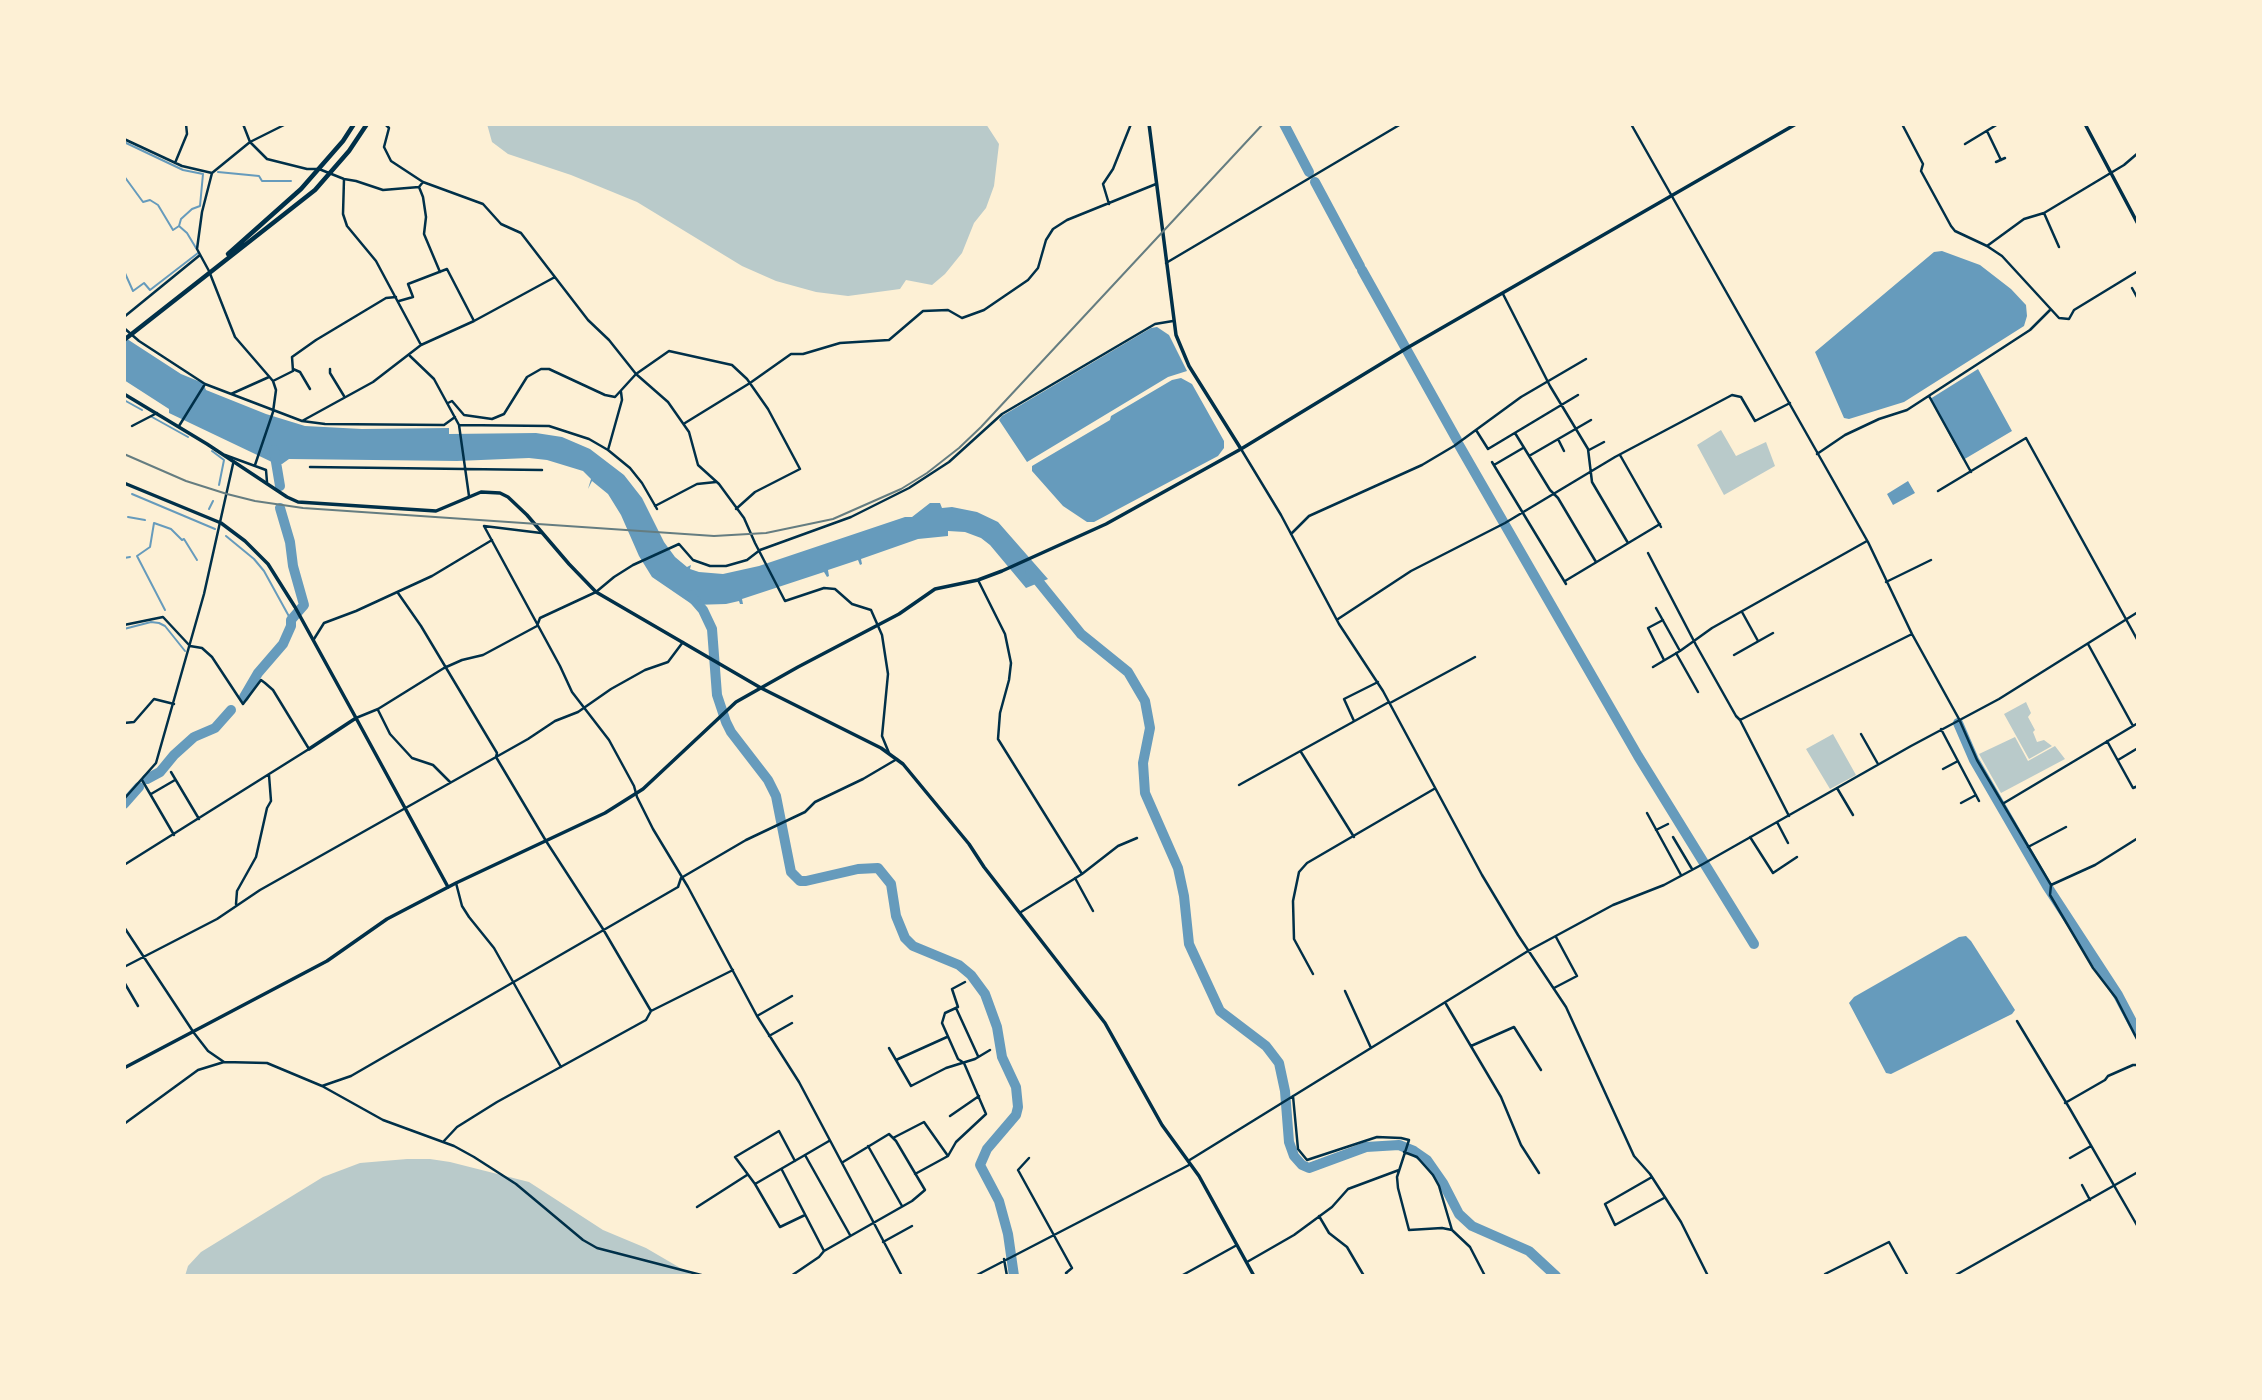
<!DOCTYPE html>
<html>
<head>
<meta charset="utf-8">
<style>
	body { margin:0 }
	#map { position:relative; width:2262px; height:1400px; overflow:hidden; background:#fdf0d5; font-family:Helvetica,sans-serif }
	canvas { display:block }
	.frame { position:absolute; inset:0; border:126px solid #fdf0d5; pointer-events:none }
</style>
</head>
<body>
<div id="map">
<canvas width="2262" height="1400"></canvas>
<div class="frame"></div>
</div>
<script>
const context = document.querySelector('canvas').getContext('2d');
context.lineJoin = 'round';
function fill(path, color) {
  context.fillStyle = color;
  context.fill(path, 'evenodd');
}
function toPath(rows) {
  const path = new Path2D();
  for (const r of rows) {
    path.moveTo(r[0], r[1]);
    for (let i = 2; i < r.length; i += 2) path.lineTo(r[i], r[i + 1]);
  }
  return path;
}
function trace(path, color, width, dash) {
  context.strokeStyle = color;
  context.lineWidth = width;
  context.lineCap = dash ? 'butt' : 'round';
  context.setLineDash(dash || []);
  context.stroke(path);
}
fill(toPath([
	[487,124,986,124,999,144,994,186,986,208,974,223,962,253,945,274,932,285,906,280,900,289,848,296,816,292,776,281,742,266,637,202,571,175,508,154,492,142],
	[1721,430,1736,456,1766,442,1775,466,1724,495,1697,445],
	[2026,702,2031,713,2028,717,2035,730,2033,732,2037,742,2044,740,2052,746,2029,759,2004,714],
	[1833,734,1856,775,1830,789,1806,749],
	[2015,737,2028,761,2055,746,2065,759,2001,793,1979,754],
	[407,1159,430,1159,450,1162,529,1182,603,1230,646,1248,694,1276,185,1276,188,1266,201,1252,323,1177,360,1163]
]), '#b9caca');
fill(toPath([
	[1942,251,1980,265,2011,289,2026,305,2027,316,2024,326,1904,402,1849,419,1844,418,1815,352,1934,252],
	[1157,327,1169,335,1187,371,1168,377,1027,462,999,420,1002,416,1151,328],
	[124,337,181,374,203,383,206,390,266,414,305,426,362,429,449,428,449,434,536,433,562,437,590,449,624,475,642,498,664,542,675,557,687,567,691,565,690,569,699,572,723,574,759,566,905,517,912,517,930,503,940,503,942,508,952,507,977,512,998,522,1048,579,1026,588,990,545,981,538,965,532,948,531,948,536,918,539,861,559,862,564,860,565,858,560,828,570,829,576,827,577,824,572,742,599,743,604,740,604,739,601,726,604,693,605,652,577,639,556,621,515,608,494,592,481,588,489,591,479,583,471,547,460,529,458,457,461,289,459,282,464,274,463,169,413,169,409,124,380],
	[1978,369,2012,431,1963,460,1930,399],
	[1181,378,1192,384,1224,441,1224,448,1218,456,1094,522,1087,522,1063,506,1032,471,1032,466,1110,420,1111,416,1172,380],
	[1908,481,1915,493,1893,505,1887,494],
	[1966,936,1971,941,2015,1010,2012,1014,1891,1074,1886,1073,1849,1003,1854,997,1959,937]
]), '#669bbc');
trace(toPath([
	[124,142,183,170,203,174,200,206,192,209,181,219,179,226],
	[218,172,259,176,262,181,291,181],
	[124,176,143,202,150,200,158,205,173,230,179,226,187,233,196,248],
	[124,271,133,291,144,283,150,290,198,253],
	[124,400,142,410],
	[152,417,188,437],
	[212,451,224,460,219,485],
	[132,494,215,529],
	[209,509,213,501],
	[128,517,145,520],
	[226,536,254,559,264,571,291,620],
	[124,558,130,557],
	[165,610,137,556,150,547,154,523,171,529,182,540,184,539,197,560],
	[124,629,151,622,159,623,165,626,185,651]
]), '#669bbc', 2);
trace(toPath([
	[1284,124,1309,172],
	[1315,182,1360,266],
	[1362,270,1457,440],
	[1459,445,1638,756,1754,944],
	[274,450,280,486],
	[1030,571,1081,634,1128,672,1145,701,1150,728,1143,763,1145,793,1178,868,1184,896,1189,944,1220,1011,1266,1046,1279,1063,1285,1091,1289,1142,1294,1156,1302,1165,1309,1168,1366,1147,1399,1145,1414,1151,1427,1160,1443,1183,1459,1214,1472,1226,1529,1251,1556,1276],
	[690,595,703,610,712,629,717,695,726,722,731,732,768,780,776,796,791,872,800,881,806,881,858,869,878,868,891,884,896,916,905,938,913,946,959,965,971,975,985,994,997,1027,1002,1057,1016,1087,1018,1107,1016,1115,987,1149,980,1165,999,1201,1008,1234,1014,1276],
	[244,697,258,673,283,644,291,626,291,620,304,605,293,566,290,542,280,508],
	[1958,723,1974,760,2047,886,2118,995,2138,1033],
	[147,779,160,772,174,755,194,737,215,728,231,710],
	[124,804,139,787]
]), '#669bbc', 10);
trace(toPath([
	[243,124,250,142,267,159,307,169,319,169,344,179,356,181,383,190,419,187,423,182],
	[385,124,389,128,384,147,391,161,423,182,483,204,501,224,521,233,588,320,609,340,636,374,668,402,689,432,698,465,719,484,744,518,755,543,785,601,824,588,835,589,852,604,871,610,882,635,888,674,882,736,889,753],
	[1631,124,1868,542,1912,634,1959,719,1977,760,2051,885,2050,895,2093,968,2116,998,2138,1041],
	[1902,124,1923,164,1921,171,1951,226,1955,231,1987,246,2002,256,2059,318,2069,319,2074,310,2138,271],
	[1987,131,2001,160],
	[124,139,182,166,212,173],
	[1965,144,1998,124],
	[1996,162,2005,158],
	[175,163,187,134,186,124],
	[419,187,423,197,426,217,424,234,440,272],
	[1109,204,1103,184,1113,169,1131,124],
	[2044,213,2059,247],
	[1987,246,2024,219,2044,213,2124,165,2138,153],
	[1166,263,1401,124],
	[2132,288,2138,299],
	[1503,294,1550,386,1588,449,1592,482,1628,543],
	[399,301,413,297,408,284,447,269,474,321],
	[124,317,200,255],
	[124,328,139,341,205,384,302,421,373,382,421,345,376,261,347,226,343,214,344,179],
	[421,345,474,321,555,277],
	[410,356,434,379,459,425,469,496],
	[293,369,300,372,310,389],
	[330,369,330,373,344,396],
	[273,381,293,371,292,357,316,340,386,298,396,297],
	[231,394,269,377],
	[1929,396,1971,472],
	[448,403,452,401,464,415,492,419,504,414,527,377,541,369,549,369,605,395,615,397,636,374,669,351,732,365,747,379,768,409,800,469,755,492,736,509],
	[302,421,325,424,444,425,455,417],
	[685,423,750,383,791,354,803,354,840,343,889,340,923,311,948,310,962,318,984,310,1028,280,1038,268,1046,240,1053,229,1067,220,1156,184],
	[459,425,549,426,589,439,608,450,630,468,642,483,657,509],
	[132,426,157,413],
	[179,426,205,384],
	[1476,430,1488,449,1578,395],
	[1515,433,1550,490,1558,498,1596,562],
	[1558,439,1564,451],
	[1241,449,1281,515,1339,624,1383,691,1482,875,1518,935,1566,1007,1634,1156,1650,1174,1681,1222,1708,1276],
	[608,450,622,400,621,392],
	[1589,450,1604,442],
	[1817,454,1845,435,1879,419,1907,410,2030,330,2050,310],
	[225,455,266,470,267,482],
	[1620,455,1661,527],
	[1529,456,1591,420],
	[1492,462,1566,584],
	[255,465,273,412,276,390,273,381,235,337,209,271,197,249,202,212,212,173,250,142,286,124],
	[1494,465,1523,448],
	[310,467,542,470],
	[1938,491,2026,438,2138,641],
	[655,506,697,484,716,482],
	[541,533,484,526,560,666,572,692,609,740,634,786,637,797,653,829,688,887,757,1016,799,1082,902,1276],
	[1291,534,1309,516,1422,465,1454,446,1521,397,1586,359],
	[1648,553,1696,645,1736,716,1740,720,1789,816],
	[978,580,1005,634,1011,663,1009,680,1000,713,998,739,1082,874],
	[1565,581,1660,524],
	[1886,582,1931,560],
	[398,593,421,626,497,753,496,757,546,841,603,929,651,1011],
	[1656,608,1680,651],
	[1742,612,1758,641],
	[1338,619,1411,571,1505,523,1615,457,1732,395,1741,397,1755,421,1790,403],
	[1663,620,1648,628,1664,660],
	[124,625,163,617,190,646,202,648,212,657,243,704,261,680,265,683,273,690,309,749,124,865],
	[314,639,324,623,356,611,432,576,492,540],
	[2088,644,2133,726],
	[1676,653,1698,692],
	[1734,655,1773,633],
	[1653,667,1680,651,1712,628,1867,541],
	[1390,703,1475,657],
	[378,710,390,734,412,758,433,765,450,782],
	[356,718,378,709,444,668,462,660,483,655,537,626,540,618,596,592,614,577,633,565,679,544,693,560,710,566,726,566,747,560,760,550,851,517,909,488,949,462,1002,414,1155,324,1173,321],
	[1740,720,1912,634],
	[1354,721,1344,699,1378,682],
	[124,723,134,722,154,699,174,704],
	[1941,729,1979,801],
	[1861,734,1878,764],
	[2107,741,2133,788,2138,786],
	[1301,752,1354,837],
	[2118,760,2138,748],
	[1943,769,1958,761],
	[171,772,199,819],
	[142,780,174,835],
	[1239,785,1389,702],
	[1837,788,1853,815],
	[151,794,175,780],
	[124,799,156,763,204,594,233,464],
	[1961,803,1976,795],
	[2004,803,2138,723],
	[1647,813,1681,875],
	[1777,822,1788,843],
	[1656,830,1668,824],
	[1673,837,1692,869],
	[1750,837,1773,873,1797,857],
	[2028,847,2066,827],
	[1075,878,1093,911],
	[456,883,462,906,469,917,494,948,561,1067],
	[2051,885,2095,865,2138,838],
	[236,904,237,891,256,857,267,808,271,801,269,775],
	[1021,912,1082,874,1118,846,1137,838],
	[124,927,194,1033,208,1051,224,1062],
	[124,967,217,919,260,890,528,739,555,721,578,712,611,689,645,670,668,662,683,642],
	[1313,974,1294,939,1293,901,1299,872,1307,863,1434,789],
	[124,982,138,1006],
	[1554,988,1577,976,1556,937],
	[1345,991,1371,1048],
	[1446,1004,1501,1097,1521,1145,1539,1173],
	[956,1008,978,1056],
	[757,1016,792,996],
	[2017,1021,2070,1109,2138,1227],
	[769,1036,792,1023],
	[1471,1046,1514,1027,1541,1070],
	[889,1048,911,1086,946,1068,975,1059,990,1050],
	[896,1060,947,1037],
	[322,1086,351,1076,678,887,681,878,746,840,805,812,815,802,863,779,897,759],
	[1293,1096,1298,1149,1307,1160,1377,1137,1401,1138,1409,1140,1397,1177,1398,1188,1409,1230,1442,1228,1452,1230,1470,1247,1485,1276],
	[2065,1103,2105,1080,2108,1076,2133,1065,2138,1065],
	[950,1116,979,1096],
	[124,1124,198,1070,224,1062,267,1063,322,1086,383,1120,454,1146,474,1157,516,1184,583,1240,597,1248,705,1276],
	[893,1138,924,1122,948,1156],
	[443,1142,457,1127,497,1102,646,1020,651,1011,733,970],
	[868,1146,902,1206],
	[1404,1152,1417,1157,1433,1175,1439,1186,1452,1230],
	[805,1155,850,1235],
	[1029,1158,1018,1170,1072,1268,1066,1273,1067,1276],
	[2070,1158,2091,1146],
	[795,1161,779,1131,735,1157,755,1184,805,1155,829,1141],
	[1188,1161,1528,951,1613,905,1664,885,1703,864,1911,746,1999,699,2138,612],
	[782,1170,824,1251],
	[915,1174,948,1156,956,1142,986,1114,964,1063,958,1059,942,1023,945,1013,958,1007,952,989,965,982],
	[1652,1177,1605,1204,1615,1225,1664,1198],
	[755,1184,780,1227,805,1215],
	[2082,1185,2090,1200],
	[697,1207,747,1175],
	[1319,1216,1329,1233,1347,1247,1364,1276],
	[883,1242,912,1226],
	[1004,1259,1007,1276],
	[1247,1262,1294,1235,1332,1207,1348,1189,1399,1170],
	[1825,1274,1889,1242,1908,1276],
	[791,1276,819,1257,824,1251,912,1201,925,1190,896,1141,889,1134,843,1162],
	[975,1276,1189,1165],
	[1181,1276,1237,1245],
	[1954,1276,2138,1172]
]), '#003049', 2.5);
trace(toPath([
	[124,483,221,523,245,541,268,564,295,607,356,718,309,749],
	[356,718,448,887]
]), '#003049', 3.5);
trace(toPath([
	[1149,124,1176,335,1189,366,1241,449],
	[2085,124,2138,224],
	[124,394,207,444,287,497,298,502,436,511,481,492,500,493,508,497,527,515,569,564,596,592,761,688,881,748,903,764,969,844,984,867,1105,1023,1162,1125,1199,1176,1254,1276],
	[124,1068,327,961,387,919,456,883,605,813,643,789,736,702,798,667,899,614,935,589,978,580,1002,571,1106,524,1241,449,1407,348,1796,124]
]), '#003049', 3.5);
trace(toPath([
	[228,254,301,189,343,141,354,124],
	[124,340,315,190,349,151,367,124]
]), '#003049', 4.5);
trace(toPath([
	[124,454,186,481,227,494,255,501,303,508,714,536,766,533,833,519,901,489,927,473,959,448,981,427,1263,124]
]), '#657d81', 2);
</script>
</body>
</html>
